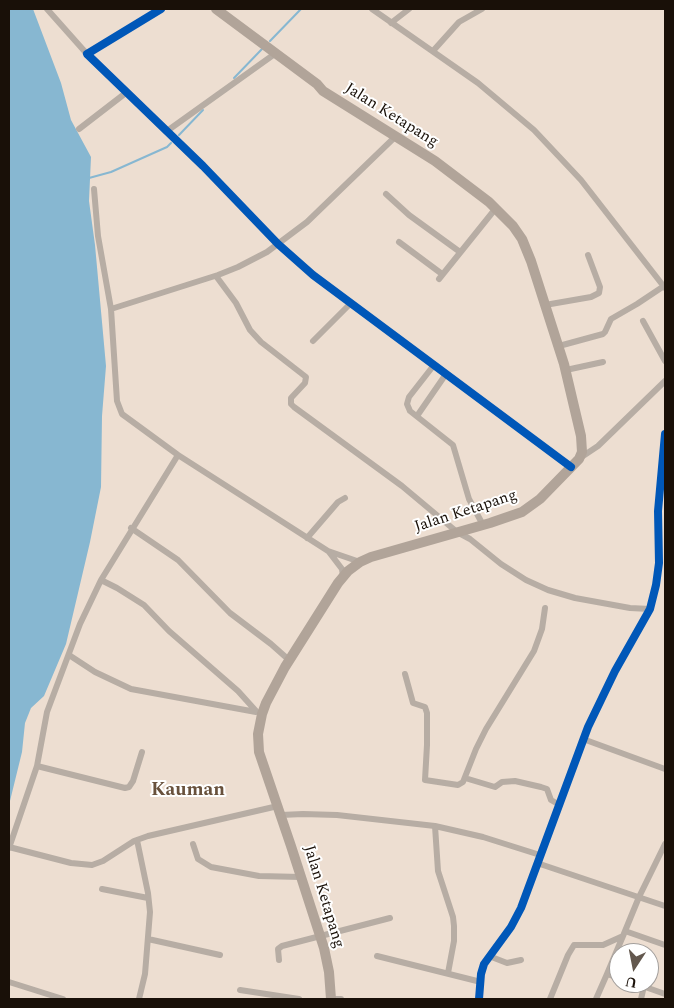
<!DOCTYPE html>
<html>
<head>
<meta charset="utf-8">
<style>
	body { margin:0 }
	#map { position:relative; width:674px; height:1008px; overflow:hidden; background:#edded1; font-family:Spectral,serif }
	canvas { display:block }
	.frame { position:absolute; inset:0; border:10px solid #191008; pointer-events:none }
	.north { position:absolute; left:609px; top:943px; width:50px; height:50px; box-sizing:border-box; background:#fff; border:1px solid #a39f9c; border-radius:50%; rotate:191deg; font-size:14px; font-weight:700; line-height:20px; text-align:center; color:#191008 }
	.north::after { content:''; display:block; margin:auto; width:18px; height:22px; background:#63584e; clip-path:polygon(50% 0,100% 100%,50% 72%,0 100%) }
</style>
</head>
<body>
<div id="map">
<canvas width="674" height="1008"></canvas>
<div class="frame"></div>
<div class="north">U</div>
</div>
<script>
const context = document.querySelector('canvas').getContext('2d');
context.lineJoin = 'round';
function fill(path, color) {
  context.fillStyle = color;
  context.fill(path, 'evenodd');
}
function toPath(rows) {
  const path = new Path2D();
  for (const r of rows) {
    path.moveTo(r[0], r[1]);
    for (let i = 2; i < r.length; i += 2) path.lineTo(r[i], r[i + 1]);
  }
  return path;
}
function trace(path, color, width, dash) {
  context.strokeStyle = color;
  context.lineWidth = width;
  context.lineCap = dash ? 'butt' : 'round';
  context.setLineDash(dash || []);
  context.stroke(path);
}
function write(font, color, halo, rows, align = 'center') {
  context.font = font + ' Spectral,serif';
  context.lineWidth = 4;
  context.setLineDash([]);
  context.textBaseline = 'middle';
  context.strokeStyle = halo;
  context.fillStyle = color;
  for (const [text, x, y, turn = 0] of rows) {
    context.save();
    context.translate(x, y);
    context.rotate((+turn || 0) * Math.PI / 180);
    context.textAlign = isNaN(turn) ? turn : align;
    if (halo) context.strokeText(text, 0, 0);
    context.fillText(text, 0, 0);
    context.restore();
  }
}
fill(toPath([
	[9,9,33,9,61,83,71,120,91,157,89,201,95,245,106,366,102,416,101,487,90,542,66,644,44,696,31,708,25,723,22,752,9,805]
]), '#87b7d1');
trace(toPath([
	[270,41,301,9],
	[234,78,262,49],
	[179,135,203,110],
	[89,178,111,172,167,147,171,143]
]), '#87b7d1', 2);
trace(toPath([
	[47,9,87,54],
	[161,9,87,54,203,166,278,244,313,275,571,467],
	[372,9,478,83,534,130,581,180,665,288],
	[391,23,409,9],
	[433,51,459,22,482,9],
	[79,129,127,92],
	[167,131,276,53],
	[94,189,98,236,111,309,117,401,122,414,178,455,328,551,360,562],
	[386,194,409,215,460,252],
	[399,242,442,274],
	[216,276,236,303,250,330,261,342,306,377,305,383,291,398,291,404,294,407,402,486,457,532,470,539,501,564,526,580,548,590,575,598,630,608,650,609],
	[439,279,496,208],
	[545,305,591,297,599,293,600,287,588,255],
	[111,309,218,275,238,267,267,252,307,222,396,136],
	[643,321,665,361],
	[313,341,350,304],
	[559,346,603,334,605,332,611,319,637,304,664,286],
	[434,365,409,397,407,404,410,411,453,445,469,499,483,525],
	[566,370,603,362],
	[417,416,446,374],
	[580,458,598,446,665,381],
	[131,528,178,560,230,613,271,644,289,660],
	[307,538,338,502,345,498],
	[329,552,342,569,343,576],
	[101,580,117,588,144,605,169,631,238,691,256,711],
	[69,655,95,672,131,689,256,712],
	[405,674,413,703,425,707,427,713,427,745,425,780,458,785,463,782,476,749,486,729,534,651,542,629,545,608],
	[583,739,665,769],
	[37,766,125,788,129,787,133,781,142,752],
	[465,778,495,787,502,782,515,781,541,787,547,789,551,800,558,804],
	[281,815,303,814,337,815,435,826,483,837,540,855],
	[435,826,438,871,453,917,454,926,454,941,448,973],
	[137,840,148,893,150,912,145,974,139,999],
	[193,844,198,859,211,867,259,876,301,877],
	[9,847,71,863,92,865,103,861,134,841,148,836,278,806],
	[9,848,37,766,47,712,80,624,101,580,178,455],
	[537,863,665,906],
	[102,889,148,898],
	[625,931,665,945],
	[148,939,220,955],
	[377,956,481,982],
	[489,956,507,963,521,960],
	[279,960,278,949,282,946,390,918],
	[607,974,623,936],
	[9,982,63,999],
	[634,983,665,994],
	[240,990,299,999],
	[331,999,341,999],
	[479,999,481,974,484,964,511,927,521,908,588,727,615,671,650,609,656,585,659,563,658,511,665,434],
	[550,999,568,955,574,945,603,945,623,936,639,897,665,844],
	[596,999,607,974,619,978],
	[641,999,644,986]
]), '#b7ada4', 6);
trace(toPath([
	[216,9,317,84,323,91,435,161,489,202,513,226,522,239,531,261,564,364,581,436,582,452,579,459,540,499,522,512,490,523,371,557,360,562,348,571,338,583,285,667,266,703,262,714,258,734,259,752,291,846,324,948,329,972,331,999]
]), '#b1a499', 10);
trace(toPath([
	[161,9,87,54,203,166,278,244,313,275,571,467],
	[479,999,481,974,484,964,511,927,521,908,588,727,615,671,650,609,656,585,659,563,658,511,665,434]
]), '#0057b8', 8);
write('16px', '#191008', '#fff', [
	["Jalan Ketapang",391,116,32],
	["Jalan Ketapang",466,512,-18],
	["Jalan Ketapang",323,897,73]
]);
write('bold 19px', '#68513c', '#fff', [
	["Kauman",188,791]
]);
</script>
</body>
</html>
